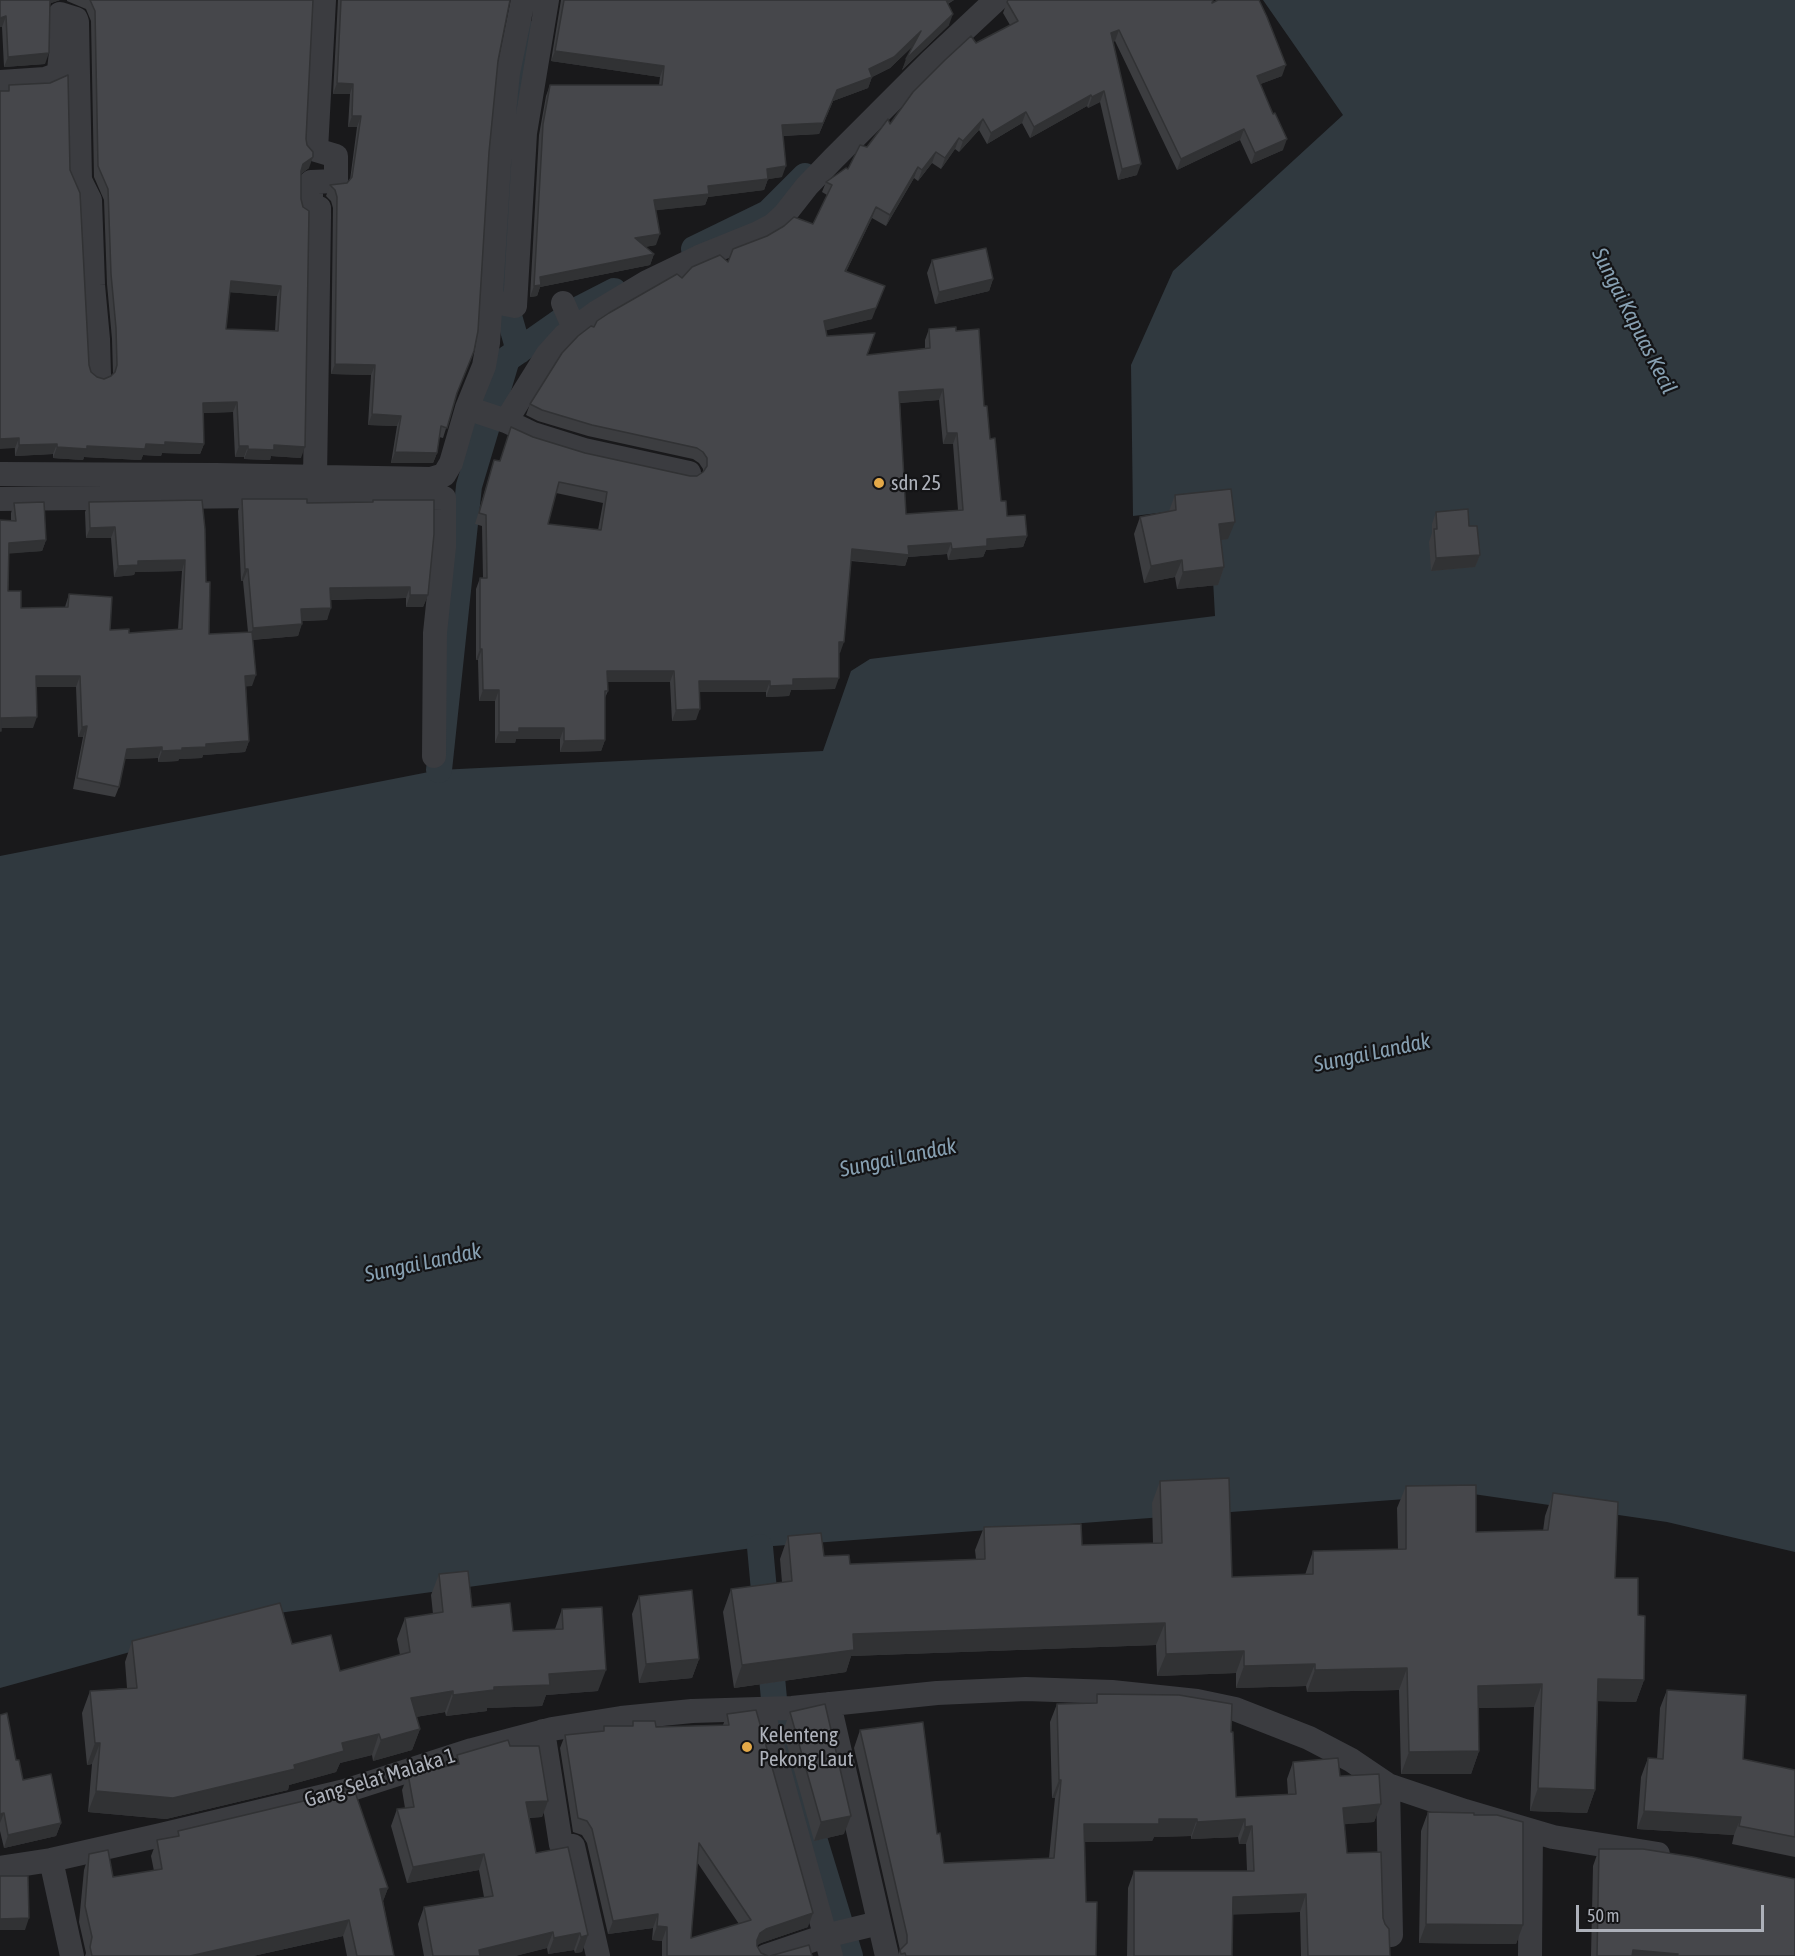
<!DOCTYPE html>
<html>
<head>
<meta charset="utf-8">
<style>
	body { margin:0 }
	#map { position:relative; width:1795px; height:1956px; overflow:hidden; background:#19191b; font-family:"Asap Condensed",sans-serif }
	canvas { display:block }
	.scale { position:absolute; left:1576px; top:1905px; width:188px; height:27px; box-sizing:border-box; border:3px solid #adb1ba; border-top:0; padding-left:8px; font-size:18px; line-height:21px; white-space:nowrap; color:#adb1ba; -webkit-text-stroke:4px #141416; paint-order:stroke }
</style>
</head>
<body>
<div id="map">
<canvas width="1795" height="1956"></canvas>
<div class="scale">50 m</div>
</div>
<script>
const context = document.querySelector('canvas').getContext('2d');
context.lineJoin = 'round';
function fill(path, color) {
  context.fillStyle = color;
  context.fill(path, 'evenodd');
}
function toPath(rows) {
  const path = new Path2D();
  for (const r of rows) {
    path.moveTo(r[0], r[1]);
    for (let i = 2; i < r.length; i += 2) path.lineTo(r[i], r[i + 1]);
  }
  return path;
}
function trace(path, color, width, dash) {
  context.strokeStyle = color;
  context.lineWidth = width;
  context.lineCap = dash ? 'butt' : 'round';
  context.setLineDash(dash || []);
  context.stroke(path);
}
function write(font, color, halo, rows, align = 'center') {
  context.font = font + ' "Asap Condensed",sans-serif';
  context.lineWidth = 4.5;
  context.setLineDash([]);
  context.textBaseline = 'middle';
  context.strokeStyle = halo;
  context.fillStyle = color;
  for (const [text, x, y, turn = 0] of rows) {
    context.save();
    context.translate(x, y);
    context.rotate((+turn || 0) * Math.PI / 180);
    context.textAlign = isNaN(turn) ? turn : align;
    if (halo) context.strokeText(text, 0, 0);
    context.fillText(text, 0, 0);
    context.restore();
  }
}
fill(toPath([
	[1263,0,1795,0,1795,1552,1667,1522,1473,1494,760,1547,264,1615,0,1688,0,856,439,770,823,751,851,671,870,659,1215,616,1209,507,1133,516,1131,365,1173,271,1343,115]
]), '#30393f');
trace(toPath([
	[694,249,768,213,805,176],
	[519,351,507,309,505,216,521,81,530,34],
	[439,770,469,486,507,359,577,310,614,291],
	[760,1547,775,1710,850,1956]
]), '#30393f', 26);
trace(toPath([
	[60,14,76,19,77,22,80,180,90,200,93,285,98,339,99,375],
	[0,82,45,79,56,75,59,70,61,52,60,23],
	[490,301,515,306,525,133,547,0],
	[563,303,574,328],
	[467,408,506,421,533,434,584,450,689,473],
	[506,421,547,355,564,336,597,312,647,282,699,257,756,234,773,225,785,214,807,186,833,159,931,61,996,0],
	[0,474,216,475,431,479,444,475,451,463,467,408,484,366,488,343,499,163,508,73,523,0],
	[315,478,319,217,319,208,311,209,311,182,336,181,336,156,316,150,324,0],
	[0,499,257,496,444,498,444,547,435,633,434,756],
	[829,1704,887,1956],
	[762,1709,831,1956],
	[543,1731,561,1845,573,1846,598,1956],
	[1388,1785,1391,1935],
	[51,1860,72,1956],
	[0,1868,51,1860,161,1835,345,1791,472,1750,552,1729,621,1718,692,1711,792,1708,937,1693,1026,1689,1112,1692,1197,1701,1235,1709,1309,1738,1351,1760,1388,1785,1465,1811,1553,1837,1658,1854],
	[766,1956,825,1936,879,1923],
	[1530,1956,1531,1831]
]), '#3b3c40', 24);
fill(toPath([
	[0,0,60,0,51,3,50,4,45,64,4,67,2,27,0,27],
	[67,0,313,0,306,139,309,168,301,174,301,458,271,456,270,460,244,459,244,457,235,457,233,412,204,413,204,444,200,454,162,453,161,456,143,455,141,460,84,457,83,460,53,458,53,454,15,456,7,91,9,85,70,170,89,365,91,372,97,377,104,379,111,376,113,374,112,339,107,284,104,200,94,177,91,21,86,9,67,1],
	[229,292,277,296,275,331,226,329],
	[338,0,510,0,498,61,456,397,443,438,439,437,437,453,433,463,391,463,397,426,368,425,371,375,331,374,333,208,331,201,326,196,330,185,347,183,350,180,357,127,348,127,350,94,333,94],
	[561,0,954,0,948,4,949,25,902,70,913,46,890,68,872,77,868,88,833,101,819,134,783,136,782,177,768,179,764,190,708,197,705,205,656,210,656,245,645,247,654,254,650,265,540,287,537,296,530,297,539,135,546,96,550,85,659,85,660,77,551,61],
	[1007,2,1212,3,1282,76,1260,84,1283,150,1251,164,1240,140,1177,170,1115,41,1113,42,1137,175,1118,180,1100,102,1088,108,1087,106,1030,138,1022,123,987,144,979,130,959,152,955,149,941,169,932,163,918,181,914,178,886,226,872,218,846,272,872,319,826,330,827,336,867,355,925,349,925,340,929,329,956,331,984,406,1001,501,1007,516,1027,536,1023,547,986,550,983,557,948,560,947,554,908,557,905,566,851,561,840,653,839,653,835,689,791,690,789,696,766,697,766,692,699,692,696,720,672,721,670,682,607,682,608,691,605,698,605,740,601,751,560,752,560,739,516,739,515,743,495,743,495,701,479,701,478,660,476,660,476,589,480,578,483,578,482,526,475,524,494,460,499,461,533,437,585,453,690,476,697,476,703,472,703,469,699,463,693,459,588,436,538,421,526,415,530,404,594,327,682,278,728,262,813,224,827,195,822,192,826,182,848,169,867,147,976,43,1010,25,1003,13],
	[939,400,943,444,953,444,958,510,906,514,900,403],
	[556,493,603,503,598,530,548,524],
	[932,260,993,279,989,291,935,304,927,273],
	[1175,495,1228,539,1221,540,1224,567,1218,585,1177,589,1175,577,1144,583,1134,534,1140,517,1169,511],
	[242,499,307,503,372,502,373,500,428,595,423,607,406,607,406,598,331,600,327,620,302,621,298,636,252,640,252,686,246,686,249,741,245,752,203,755,202,758,179,759,178,761,158,762,158,758,125,759,119,787,115,797,73,789,83,737,78,737,76,687,36,687,33,728,1,728,0,520,11,521,11,513,14,503,46,540,42,551,9,553,8,591,21,608,65,607,69,594,110,630,129,633,178,629,182,571,135,572,134,575,114,577,111,538,86,538,85,512,89,502,202,500,209,634,248,632,243,581,241,581,238,511],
	[1436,512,1469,526,1480,555,1475,567,1431,571,1429,542,1432,533,1432,524],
	[1160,1481,1232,1577,1305,1575,1313,1551,1398,1550,1397,1508,1406,1486,1476,1532,1543,1531,1545,1516,1553,1493,1615,1578,1638,1615,1644,1680,1636,1702,1598,1701,1595,1790,1587,1813,1530,1811,1534,1707,1478,1708,1479,1751,1471,1774,1401,1774,1399,1690,1307,1692,1306,1686,1236,1688,1236,1673,1157,1676,1156,1645,851,1656,846,1672,734,1688,723,1612,731,1589,782,1582,780,1559,788,1536,824,1556,850,1564,976,1559,975,1550,984,1527,1082,1545,1153,1543,1152,1503],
	[439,1574,472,1607,513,1631,555,1629,562,1609,598,1691,546,1695,542,1706,487,1708,487,1711,446,1716,445,1712,416,1717,420,1729,412,1750,373,1761,372,1755,340,1763,336,1772,289,1785,288,1790,166,1819,88,1812,92,1764,87,1765,82,1713,90,1691,127,1688,125,1662,132,1641,292,1644,340,1671,400,1655,397,1639,405,1618,433,1614,431,1595],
	[639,1596,699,1659,692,1678,639,1683,632,1614],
	[1667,1690,1743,1759,1795,1770,1795,1857,1732,1844,1734,1835,1637,1829,1641,1777,1648,1758,1657,1759,1660,1708],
	[1097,1694,1231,1732,1236,1797,1288,1794,1287,1779,1293,1762,1340,1776,1381,1804,1374,1822,1344,1824,1347,1853,1383,1918,1390,1956,1301,1956,1300,1912,1233,1914,1232,1956,1127,1956,1128,1888,1134,1871,1247,1871,1246,1844,1239,1844,1238,1837,1191,1839,1191,1836,1154,1837,1152,1841,1085,1842,1086,1902,1096,1956,898,1956,900,1950,854,1748,860,1730,937,1834,944,1863,1049,1858,1055,1798,1052,1798,1050,1722,1057,1704,1093,1703],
	[790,1712,844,1834,814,1841,783,1731],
	[727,1714,808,1927,761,1943,757,1945,761,1953,768,1956,662,1956,662,1941,652,1940,653,1928,608,1934,587,1843,582,1835,573,1832,560,1748,565,1735,602,1731,604,1726,631,1726,633,1721,656,1727,723,1725],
	[697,1862,739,1924,691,1938],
	[0,1715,23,1780,61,1823,56,1836,4,1848,0,1831],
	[510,1746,548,1801,542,1817,529,1818,536,1853,588,1935,582,1952,575,1953,574,1950,548,1954,547,1948,515,1956,424,1956,418,1924,424,1907,484,1897,479,1870,407,1883,391,1826,397,1809,405,1808,402,1790,408,1774,453,1765,457,1755],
	[1428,1812,1474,1815,1523,1925,1516,1944,1419,1943,1421,1831],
	[178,1831,388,1888,383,1901,394,1956,347,1956,343,1936,253,1956,85,1956,86,1953,79,1922,84,1870,89,1854,113,1877,154,1871,151,1856,157,1840,176,1837],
	[1599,1849,1795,1956,1591,1956,1593,1866]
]), '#3c3d40');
fill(toPath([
	[50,0,60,0,51,3,46,10],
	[943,0,954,0,940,7],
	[953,14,949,25,902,70,906,59],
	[6,16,2,27,0,27,0,18],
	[1119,30,1115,41,1107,44,1111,33],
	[921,31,917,42,890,68,870,78,872,77,868,88,833,101,819,134,778,136,782,125,869,69],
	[555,51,664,66,660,77,551,61],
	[49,53,45,64,4,67,8,57],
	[1286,65,1282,76,1253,87,1257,76],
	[337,83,353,84,350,94,333,94],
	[1104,91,1100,102,1088,108,1092,97],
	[1091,95,1087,106,1030,138,1034,127],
	[1026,112,1022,123,987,144,991,133],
	[352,116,361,116,357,127,348,127],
	[983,119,979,130,959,152,963,141],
	[1244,129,1240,140,1177,170,1181,159],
	[959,138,955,149,941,169,945,158],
	[1287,139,1283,150,1251,164,1255,153],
	[936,152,932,163,918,181,922,170],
	[313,157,309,168,299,175,303,164],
	[1141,164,1137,175,1118,180,1122,169],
	[786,166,782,177,763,180,767,169],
	[918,167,914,178,886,226,890,215],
	[768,179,764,190,708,197,705,205,650,211,654,200,708,186],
	[876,207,872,218,841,282,845,271],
	[660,234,656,245,631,249,635,238],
	[654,254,650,265,540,287,537,296,530,297,534,286,540,277],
	[993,279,989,291,935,304,939,292],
	[231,281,281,286,277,296,227,292],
	[885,286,872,319,820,332,824,321],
	[335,364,375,365,371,375,331,374],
	[943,389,939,400,895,403,899,392],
	[237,402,233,412,200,413,203,403],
	[372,414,401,416,397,426,368,425],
	[947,433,957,433,953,444,943,444],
	[19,438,15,448,0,449,0,439],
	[165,442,204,444,200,454,162,453,161,456,143,455,141,460,84,457,83,460,53,458,57,447,146,444],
	[57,444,53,454,15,456,19,445],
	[274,445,305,447,301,458,271,456,270,460,244,459,248,449],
	[239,446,248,446,244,457,235,457],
	[395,452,437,453,433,463,391,463],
	[1235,522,1228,539,1213,541,1219,524],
	[115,527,111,538,86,538,90,528],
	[1027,536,1023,547,986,550,983,557,948,560,952,549,987,539],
	[46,540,42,551,5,554,9,543],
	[951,543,947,554,908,557,905,566,848,560,852,549],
	[1480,555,1475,567,1431,571,1436,558],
	[185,560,182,571,135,572,134,575,114,577,118,566,138,561],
	[1182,560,1175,577,1144,583,1151,566],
	[1224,567,1218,585,1177,589,1183,572],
	[245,569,248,569,243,581,241,581],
	[410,587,406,598,326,600,330,588],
	[410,595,428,595,423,607,406,607],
	[331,608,327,620,296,621,301,609],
	[302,624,298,636,249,640,253,628],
	[839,642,844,642,840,653,835,653],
	[480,649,482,649,478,660,476,660],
	[607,671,674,671,670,682,603,682],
	[256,675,252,686,241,687,245,676],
	[36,676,80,676,76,687,32,687],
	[839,678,835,689,791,690,789,696,766,697,770,686,793,679],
	[699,681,770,681,766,692,695,692],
	[483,690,499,690,495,701,479,701],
	[700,709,696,720,672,721,676,710],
	[37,717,33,728,0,728,1,718],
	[87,726,83,737,78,737,82,727],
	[519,728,564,728,560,739,516,739,515,743,495,743,499,732],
	[605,740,601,751,560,752,564,741],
	[249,741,245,752,203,755,202,758,179,759,178,761,158,762,162,751,206,744],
	[162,747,158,758,123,759,127,749],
	[1165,1623,1156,1645,851,1656,846,1672,734,1688,742,1665,853,1634],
	[1244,1651,1236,1673,1157,1676,1166,1654],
	[699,1659,692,1678,639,1683,646,1664],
	[1315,1664,1306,1686,1236,1688,1244,1666],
	[1407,1668,1399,1690,1307,1692,1315,1670],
	[606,1670,598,1691,546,1695,542,1706,487,1708,487,1711,446,1716,453,1695,494,1687,549,1674],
	[1598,1679,1644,1680,1636,1702,1590,1701],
	[1542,1684,1534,1707,1470,1708,1478,1686],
	[453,1691,445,1712,403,1719,411,1698],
	[420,1729,412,1750,373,1761,381,1740],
	[379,1734,372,1755,340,1763,336,1772,289,1785,288,1790,166,1819,88,1812,96,1791,294,1765,342,1743],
	[95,1743,100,1743,92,1764,87,1765],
	[1479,1751,1471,1774,1401,1774,1409,1752],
	[1059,1780,1061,1780,1055,1798,1052,1798],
	[1538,1788,1595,1790,1587,1813,1530,1811],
	[548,1801,542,1817,520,1818,526,1802],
	[1381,1804,1374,1822,1336,1825,1343,1808],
	[1644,1811,1741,1817,1734,1835,1637,1829],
	[4,1813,0,1823,0,1814],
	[851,1816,844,1834,814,1841,821,1822],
	[1159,1819,1197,1819,1191,1836,1154,1837,1152,1841,1078,1842,1084,1824],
	[1245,1819,1238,1837,1191,1839,1197,1822],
	[61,1823,56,1836,4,1848,8,1835],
	[1252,1826,1246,1844,1239,1844,1245,1827],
	[484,1854,479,1870,407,1883,413,1867],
	[388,1888,382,1904,380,1889],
	[1306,1894,1300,1912,1226,1915,1233,1897],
	[813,1913,808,1927,761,1943,755,1947,760,1933,766,1929],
	[658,1914,653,1928,608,1934,613,1921],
	[29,1918,25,1930,0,1930,0,1919],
	[349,1920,343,1936,253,1956,190,1956],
	[1426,1924,1523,1925,1516,1944,1419,1943],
	[657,1926,667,1927,662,1941,652,1940],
	[553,1932,547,1948,515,1956,477,1956,479,1950],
	[580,1933,574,1950,548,1954,554,1938],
	[588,1935,582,1952,575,1953,581,1937],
	[1633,1950,1678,1954,1677,1956,1631,1956]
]), '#313234');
const building = toPath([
	[0,0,50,0,49,53,8,57,6,16,0,18,0,0],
	[90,0,313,0,306,139,307,145,313,152,313,157,303,164,301,171,301,199,303,207,309,211,305,447,274,445,274,450,248,449,248,446,239,446,237,402,203,403,204,444,165,442,165,445,146,444,145,449,87,446,87,449,57,447,57,444,19,445,19,438,0,439,0,91,9,91,9,85,50,83,68,75,70,170,80,193,89,365,91,372,97,377,104,379,111,376,115,372,117,365,116,328,111,274,108,189,98,166,95,11,90,0],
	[231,281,281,286,278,331,226,329,231,281],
	[341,0,510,0,498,61,489,152,478,331,474,351,457,393,447,428,441,426,437,453,395,452,401,416,372,414,375,365,335,364,337,197,335,190,330,185,347,183,352,177,361,116,352,116,353,84,337,83,341,0],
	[564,0,946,0,953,14,906,59,921,31,894,57,869,69,872,77,837,90,823,123,782,125,786,166,767,169,768,179,708,186,709,194,654,200,660,234,635,238,654,254,540,277,541,285,534,286,543,124,550,85,662,85,664,66,555,51,564,0],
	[1008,0,1213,0,1212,3,1218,0,1259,0,1267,17,1286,65,1257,76,1273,114,1275,113,1287,139,1255,153,1244,129,1181,159,1119,30,1111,33,1141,164,1122,169,1104,91,1092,97,1091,95,1034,127,1026,112,991,133,983,119,963,141,959,138,945,158,936,152,922,170,918,167,890,215,876,207,845,271,885,286,876,308,824,321,827,336,875,333,867,355,930,348,929,329,956,327,956,331,979,329,984,406,987,406,990,439,995,438,1001,501,1006,501,1007,516,1025,515,1027,536,987,539,987,546,952,549,951,543,908,546,909,555,852,549,844,642,839,642,839,678,793,679,793,685,770,686,770,681,699,681,700,709,676,710,674,671,607,671,608,691,605,691,605,740,564,741,564,728,519,728,519,732,499,732,499,690,483,690,482,649,480,649,480,578,487,578,486,515,479,513,494,460,500,461,511,427,533,437,585,453,690,476,697,476,703,472,707,466,707,458,703,452,697,448,592,425,542,410,530,404,562,353,578,336,591,326,594,327,597,321,609,313,677,274,682,278,692,267,720,255,728,262,733,249,767,236,784,226,794,217,813,224,832,185,826,182,846,168,848,169,860,145,867,147,888,119,890,124,913,92,945,60,971,36,976,43,1018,21,1007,2,1008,0],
	[943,389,947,433,957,433,963,510,906,514,899,392,943,389],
	[559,482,607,492,601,530,548,524,559,482],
	[986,248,993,279,939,292,932,260,986,248],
	[1231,489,1235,522,1219,524,1224,567,1183,572,1182,560,1151,566,1140,517,1176,510,1175,495,1231,489],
	[242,499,307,499,307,503,373,502,373,500,434,500,434,534,428,595,410,595,410,587,330,588,331,608,301,609,302,624,253,628,248,569,245,569,242,499],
	[202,500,205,529,206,582,210,582,209,634,252,632,256,675,245,676,249,741,206,744,206,747,182,748,182,750,162,751,162,747,127,749,119,787,77,778,87,726,82,727,80,676,36,676,37,717,1,718,1,731,0,731,0,520,16,521,14,503,44,502,46,540,9,543,8,591,21,591,21,608,68,607,69,594,112,597,110,630,129,629,129,633,182,629,185,560,138,561,138,565,118,566,115,527,90,528,89,502,202,500],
	[1468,509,1469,526,1477,526,1480,555,1436,558,1434,529,1437,529,1436,512,1468,509],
	[1229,1478,1232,1577,1313,1574,1313,1551,1406,1549,1406,1486,1476,1485,1476,1532,1548,1530,1553,1493,1618,1502,1615,1578,1638,1578,1638,1615,1645,1616,1644,1680,1598,1679,1595,1790,1538,1788,1542,1684,1478,1686,1479,1751,1409,1752,1407,1668,1315,1670,1315,1664,1244,1666,1244,1651,1166,1654,1165,1623,853,1634,854,1650,742,1665,731,1589,792,1581,788,1536,821,1533,824,1556,849,1555,850,1564,985,1559,984,1527,1081,1524,1082,1545,1162,1543,1160,1481,1229,1478],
	[468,1571,472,1607,510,1603,513,1631,563,1629,562,1609,602,1607,606,1670,549,1674,550,1685,494,1687,494,1690,453,1695,453,1691,411,1698,420,1729,381,1740,379,1734,342,1743,344,1751,294,1765,295,1769,173,1798,96,1791,100,1743,95,1743,90,1691,137,1688,132,1641,280,1603,292,1644,331,1635,340,1671,410,1652,405,1618,443,1612,439,1574,468,1571],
	[692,1590,699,1659,646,1664,639,1596,692,1590],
	[1667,1690,1746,1695,1743,1759,1795,1770,1795,1837,1739,1826,1741,1817,1644,1811,1648,1758,1663,1759,1667,1690],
	[1097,1694,1179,1695,1232,1704,1231,1732,1233,1732,1236,1797,1296,1794,1293,1762,1338,1758,1340,1776,1379,1774,1381,1804,1343,1808,1347,1853,1381,1852,1383,1918,1385,1924,1389,1929,1390,1956,1308,1956,1306,1894,1233,1897,1232,1956,1134,1956,1134,1871,1254,1871,1252,1826,1245,1827,1245,1819,1197,1822,1197,1819,1159,1819,1159,1824,1084,1824,1086,1902,1097,1902,1096,1956,906,1956,905,1953,901,1954,900,1950,907,1943,907,1935,860,1730,923,1722,937,1834,940,1833,944,1863,1054,1858,1061,1780,1059,1780,1057,1704,1097,1703,1097,1694],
	[825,1704,851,1816,821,1822,790,1712,825,1704],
	[756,1710,813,1913,766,1929,760,1933,757,1940,757,1946,761,1953,768,1956,667,1956,667,1927,657,1926,658,1914,613,1921,592,1829,587,1821,578,1818,565,1735,604,1731,604,1726,633,1726,633,1721,655,1721,656,1727,729,1725,727,1714,756,1710],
	[699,1843,751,1920,691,1938,699,1843],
	[7,1713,16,1760,19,1760,23,1780,51,1774,61,1823,8,1835,4,1813,0,1814,0,1715,7,1713],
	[508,1740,510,1746,539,1746,548,1801,526,1802,536,1853,568,1847,588,1935,581,1937,580,1933,554,1938,553,1932,479,1950,480,1956,433,1956,424,1907,493,1896,484,1854,413,1867,397,1809,414,1807,408,1774,459,1764,457,1755,508,1740],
	[354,1789,388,1888,380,1889,394,1956,357,1956,349,1920,190,1956,92,1956,90,1947,92,1937,85,1906,89,1854,108,1850,113,1877,162,1869,157,1840,179,1836,178,1831,354,1789],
	[1428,1812,1474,1813,1474,1815,1497,1815,1523,1822,1523,1925,1426,1924,1428,1812],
	[1599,1849,1643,1849,1693,1857,1795,1879,1795,1956,1677,1956,1678,1954,1633,1950,1632,1956,1597,1956,1599,1849],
	[0,1876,28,1876,29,1918,0,1919,0,1876],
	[809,1945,812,1956,770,1956,809,1945]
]);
fill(building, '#46474b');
trace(building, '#313234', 1.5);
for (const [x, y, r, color] of [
	[879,483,6,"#e4a948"],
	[747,1747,6,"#e4a948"]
]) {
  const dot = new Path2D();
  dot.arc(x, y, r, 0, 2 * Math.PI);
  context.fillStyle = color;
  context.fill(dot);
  trace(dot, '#141416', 2);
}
write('21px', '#adb1ba', '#141416', [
	["sdn 25",891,483],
	["Kelenteng",759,1735],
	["Pekong Laut",759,1759]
], 'left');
write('21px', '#adb1ba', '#141416', [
	["Gang Selat Malaka 1",380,1778,-17]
]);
write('italic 22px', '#87a0b2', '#141416', [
	["Sungai Kapuas Kecil",1634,321,63],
	["Sungai Landak",1372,1053,-12],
	["Sungai Landak",898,1158,-12],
	["Sungai Landak",423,1263,-12]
]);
</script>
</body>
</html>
